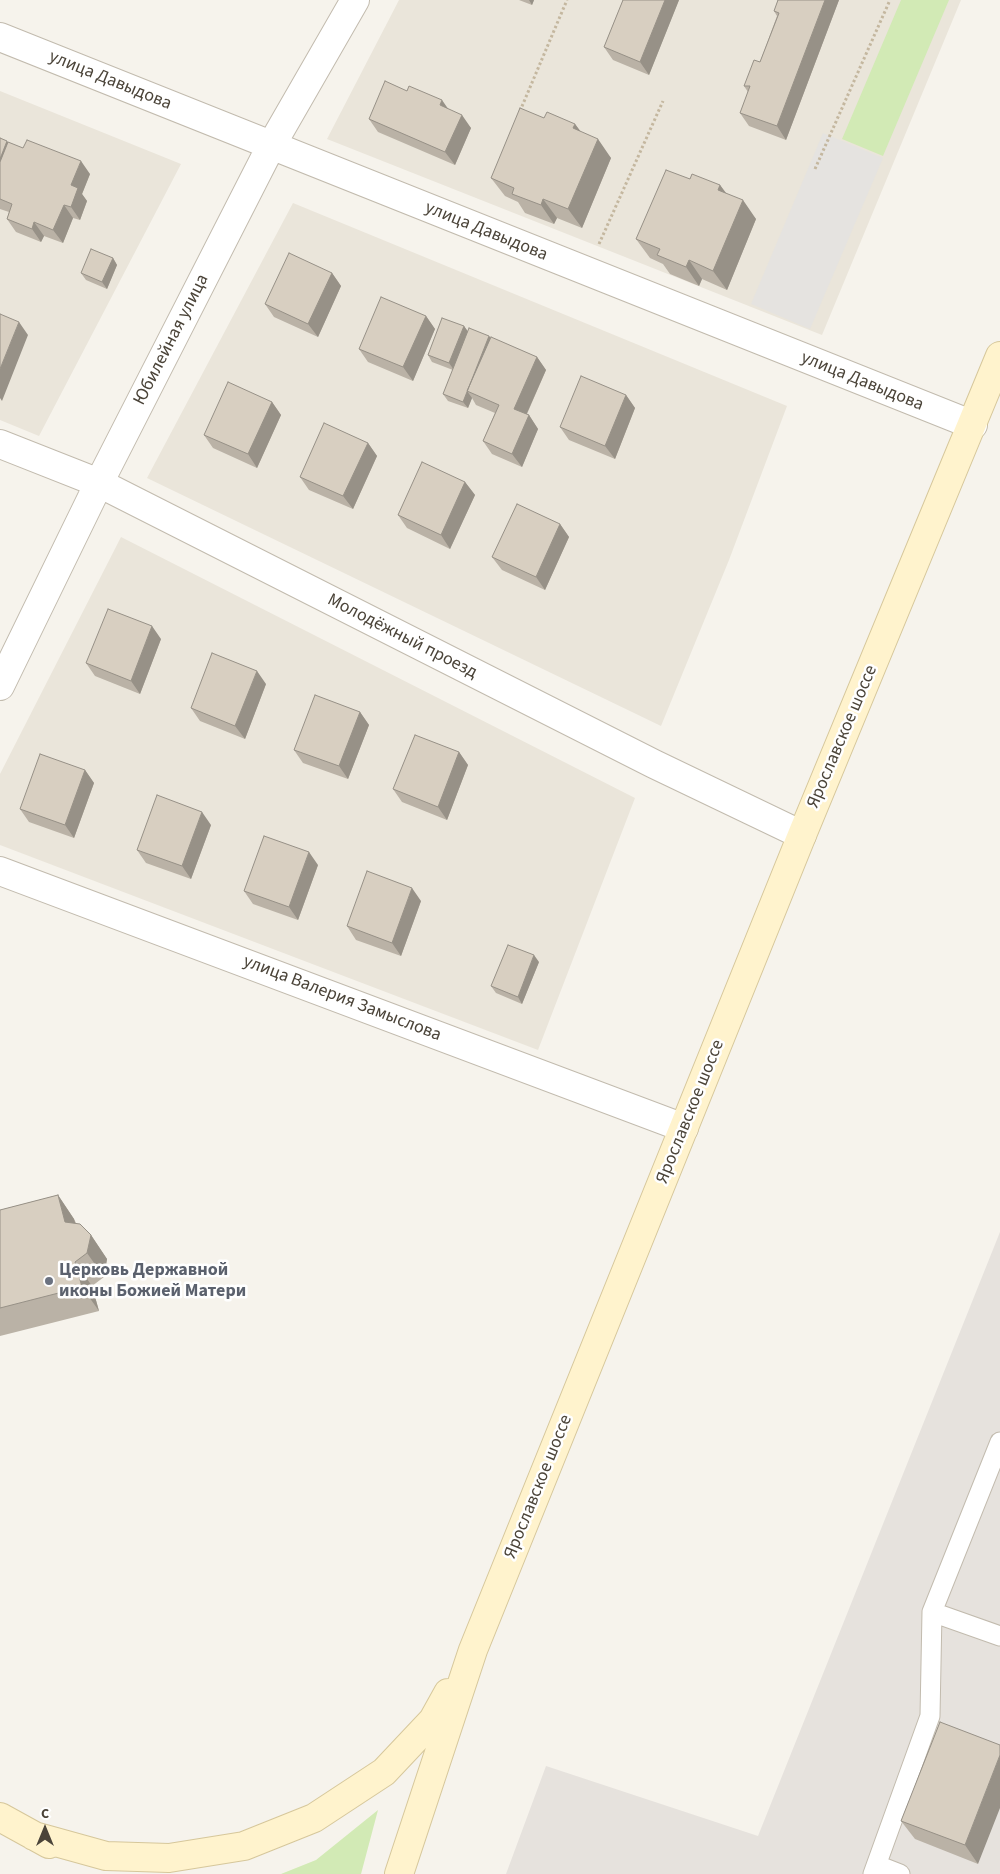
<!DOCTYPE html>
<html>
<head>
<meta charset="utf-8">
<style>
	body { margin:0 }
	#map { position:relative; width:1000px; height:1874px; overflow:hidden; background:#f6f3ec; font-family:"Source Sans 3",sans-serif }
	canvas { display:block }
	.north { position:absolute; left:20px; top:1804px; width:50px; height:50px; -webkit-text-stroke:4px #fff; paint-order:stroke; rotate:0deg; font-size:14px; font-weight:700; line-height:20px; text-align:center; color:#4b4439 }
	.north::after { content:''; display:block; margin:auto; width:18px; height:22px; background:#4b4439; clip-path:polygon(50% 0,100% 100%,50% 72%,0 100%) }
</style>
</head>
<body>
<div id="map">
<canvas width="1000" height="1874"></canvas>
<div class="north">С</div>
</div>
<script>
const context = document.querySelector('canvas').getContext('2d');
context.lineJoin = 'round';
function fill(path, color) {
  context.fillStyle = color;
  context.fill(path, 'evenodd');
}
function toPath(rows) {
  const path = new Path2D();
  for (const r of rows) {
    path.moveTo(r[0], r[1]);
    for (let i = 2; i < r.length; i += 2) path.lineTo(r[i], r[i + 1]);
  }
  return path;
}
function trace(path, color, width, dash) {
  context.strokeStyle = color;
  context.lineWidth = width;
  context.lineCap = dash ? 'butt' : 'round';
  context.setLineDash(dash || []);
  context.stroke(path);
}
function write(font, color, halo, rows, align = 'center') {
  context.font = font + ' "Source Sans 3",sans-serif';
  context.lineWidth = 5;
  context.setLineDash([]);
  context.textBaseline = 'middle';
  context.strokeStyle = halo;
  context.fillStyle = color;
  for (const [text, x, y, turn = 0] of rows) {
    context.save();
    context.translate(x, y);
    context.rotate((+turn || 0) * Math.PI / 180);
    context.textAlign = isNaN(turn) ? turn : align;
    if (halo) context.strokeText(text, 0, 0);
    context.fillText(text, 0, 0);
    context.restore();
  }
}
fill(toPath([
	[399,0,961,0,822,335,327,139],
	[0,91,181,164,39,436,0,420],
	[293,203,787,406,729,560,661,726,147,478],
	[121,537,635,798,538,1050,0,845,0,774]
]), '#eae5da');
fill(toPath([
	[1000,1232,1000,1874,506,1874,546,1766,758,1836]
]), '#e6e2dd');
fill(toPath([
	[901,0,949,0,883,156,842,139],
	[378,1810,361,1874,281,1874,316,1860]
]), '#d2eab5');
fill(toPath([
	[823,133,883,158,810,329,751,304]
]), '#e5e3e0');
const lane = toPath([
	[932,1612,1000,1636],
	[877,1865,900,1874],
	[873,1874,930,1716,932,1612,1000,1442]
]);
const street = toPath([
	[0,37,973,425],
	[0,444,99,483,654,764,802,835],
	[0,686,99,483,271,146,355,0],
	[0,871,684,1128]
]);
const secondary = toPath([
	[0,1817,49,1844],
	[34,1836,106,1856,169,1858,244,1846,314,1818,384,1772,433,1720,448,1693],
	[399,1874,473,1650,802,835,1000,356]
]);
trace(lane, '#c2bbae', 21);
trace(street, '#c2bbae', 30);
trace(secondary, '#d6c79b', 30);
trace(toPath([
	[520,111,567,0],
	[815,169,890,0],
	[599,244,663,101]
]), '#c4b79f', 3, [2.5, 2.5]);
trace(lane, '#fff', 19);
trace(street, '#fff', 28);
trace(secondary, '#fff3cd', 28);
fill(toPath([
	[519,0,534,0,532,5],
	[623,0,679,0,649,75,613,60,604,47],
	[778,0,839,0,786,140,749,126,740,113,748,92,744,86,760,62,777,16,774,11],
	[448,109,471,128,455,165,378,132,369,119],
	[544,118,575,124,581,132,611,158,582,228,557,218,554,224,525,213,518,202,505,196,491,178],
	[0,138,7,141,8,143,90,174,82,194,87,201,80,220,73,218,63,243,44,236,41,242,16,232,7,219,9,212,0,209],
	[690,179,720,185,726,193,756,219,727,290,702,279,699,286,670,274,663,264,650,258,636,239],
	[113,258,117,265,107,289,86,280,81,273],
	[332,273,341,286,318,337,274,317,265,304],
	[426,316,435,329,413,381,368,362,359,349],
	[464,326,468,332,489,336,491,338,537,357,546,370,527,414,529,415,538,429,522,467,492,454,483,441,495,413,476,405,472,398,468,408,448,401,443,394,453,370,432,362,428,355],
	[626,395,635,408,615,459,569,440,560,427],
	[272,402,281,415,257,468,213,448,204,435],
	[368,443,377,456,353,509,309,490,300,477],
	[465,482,475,495,450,549,407,528,398,515],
	[560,524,569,537,545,590,502,570,492,557],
	[161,639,140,694,95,676,86,663],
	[266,684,245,739,200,721,191,708],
	[360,712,369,725,348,779,303,763,294,750],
	[459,752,468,765,447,820,402,802,393,789],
	[85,770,94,783,74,838,29,822,20,809],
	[211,825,191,879,146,863,137,850],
	[318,865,298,920,253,904,244,891],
	[421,901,401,956,356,940,347,926],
	[539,962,522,1004,496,993,491,986],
	[58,1195,74,1219,76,1223,91,1235,107,1259,104,1277,92,1286,99,1311,0,1336,0,1210],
	[940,1722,978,1864,915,1839,901,1821]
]), '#bab2a6');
fill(toPath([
	[529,0,534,0,532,5],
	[665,0,679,0,649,75,640,62],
	[825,0,839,0,786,140,777,126],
	[442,100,451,113,440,105],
	[462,115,471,128,455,165,445,152],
	[575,124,589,143,573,128],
	[598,139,611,158,582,228,568,209],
	[7,141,12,148,0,178,0,159],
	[81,161,90,174,82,194,87,201,80,220,71,207,71,185],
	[720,185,734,204,718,190],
	[543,199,557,218,554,224,541,205],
	[743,200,756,219,727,290,713,271],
	[64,205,73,218,63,243,53,230],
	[34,222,44,236,41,242,32,229],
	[113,258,117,265,107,289,102,282],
	[689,260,702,279,699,286,686,267],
	[332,273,341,286,318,337,308,324],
	[426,316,435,329,413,381,403,367],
	[19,322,28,335,2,401,0,398,0,369],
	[464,326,469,333,454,370,449,363],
	[489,336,494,343,467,391,472,398,468,408,463,402],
	[537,357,546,370,523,422,514,409],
	[626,395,635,408,615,459,605,446],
	[272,402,281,415,257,468,248,454],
	[529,415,538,429,522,467,512,454],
	[368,443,377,456,353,509,343,496],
	[465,482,475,495,450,549,441,535],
	[560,524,569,537,545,590,536,577],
	[152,626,161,639,140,694,131,681],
	[257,671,266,684,245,739,235,726],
	[360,712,369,725,348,779,339,766],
	[459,752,468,765,447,820,438,807],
	[85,770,94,783,74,838,65,825],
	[202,812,211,825,191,879,182,866],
	[309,852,318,865,298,920,289,907],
	[412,888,421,901,401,956,392,943],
	[534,955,539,962,522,1004,518,997],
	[58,1195,74,1219,82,1246,65,1222],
	[91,1235,107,1259,104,1277,87,1253],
	[75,1262,92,1286,99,1311,82,1287],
	[1000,1755,1000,1808,978,1864,965,1845]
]), '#979187');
const building = toPath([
	[623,0,665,0,640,62,604,47,623,0],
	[778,0,825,0,777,126,740,113,750,86,744,86,754,60,760,62,779,13,774,11,778,0],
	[385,81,407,91,409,86,442,100,440,105,462,115,445,152,369,119,385,81],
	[520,108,544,118,547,112,575,124,573,128,598,139,568,209,543,199,541,205,512,194,514,188,491,178,520,108],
	[0,138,7,141,0,159,0,138],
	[27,140,81,161,71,185,78,188,71,207,64,205,53,230,34,222,32,229,7,219,12,204,0,199,0,162,8,142,23,148,27,140],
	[666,170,690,179,692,174,720,185,718,190,743,200,713,271,689,260,686,267,657,255,660,249,636,239,666,170],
	[91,249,113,258,102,282,81,273,91,249],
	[289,253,332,273,308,324,265,304,289,253],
	[381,297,426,316,403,367,359,349,381,297],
	[0,314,19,322,0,369,0,314],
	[442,318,464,326,449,363,428,355,442,318],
	[469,328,489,336,463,402,443,394,469,328],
	[491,337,537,357,514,409,529,415,512,454,483,441,499,405,467,391,491,337],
	[581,376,626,395,605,446,560,427,581,376],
	[228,382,272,402,248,454,204,435,228,382],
	[324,423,368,443,343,496,300,477,324,423],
	[422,462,465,482,441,535,398,515,422,462],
	[517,504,560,524,536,577,492,557,517,504],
	[108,609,152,626,131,681,86,663,108,609],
	[212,653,257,671,235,726,191,708,212,653],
	[315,695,360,712,339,766,294,750,315,695],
	[415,735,459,752,438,807,393,789,415,735],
	[40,754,85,770,65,825,20,809,40,754],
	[157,795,202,812,182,866,137,850,157,795],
	[264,836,309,852,289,907,244,891,264,836],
	[367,871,412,888,392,943,347,926,367,871],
	[508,945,534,955,518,997,491,986,508,945],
	[58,1195,65,1222,80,1224,91,1235,87,1253,75,1262,82,1287,0,1308,0,1210,58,1195],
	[940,1722,1000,1745,1000,1755,965,1845,901,1821,940,1722]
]);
fill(building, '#d8cfc1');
trace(building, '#979187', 1);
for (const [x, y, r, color] of [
	[49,1281,5,"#6b7280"]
]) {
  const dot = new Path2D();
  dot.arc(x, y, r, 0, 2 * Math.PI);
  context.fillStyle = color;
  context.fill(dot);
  trace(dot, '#fff', 2);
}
write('18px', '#4b4439', '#fff', [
	["улица Давыдова",110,81,22],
	["улица Давыдова",486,232,22],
	["Юбилейная улица",172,340,-63],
	["улица Давыдова",862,382,22],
	["Молодёжный проезд",402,637,27],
	["Ярославское шоссе",843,737,-67],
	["улица Валерия Замыслова",342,999,21],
	["Ярославское шоссе",691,1112,-68],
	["Ярославское шоссе",539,1487,-68]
]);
write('bold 18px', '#5b616d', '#fff', [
	["Церковь Державной",59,1271],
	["иконы Божией Матери",59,1292]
], 'left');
</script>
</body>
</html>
